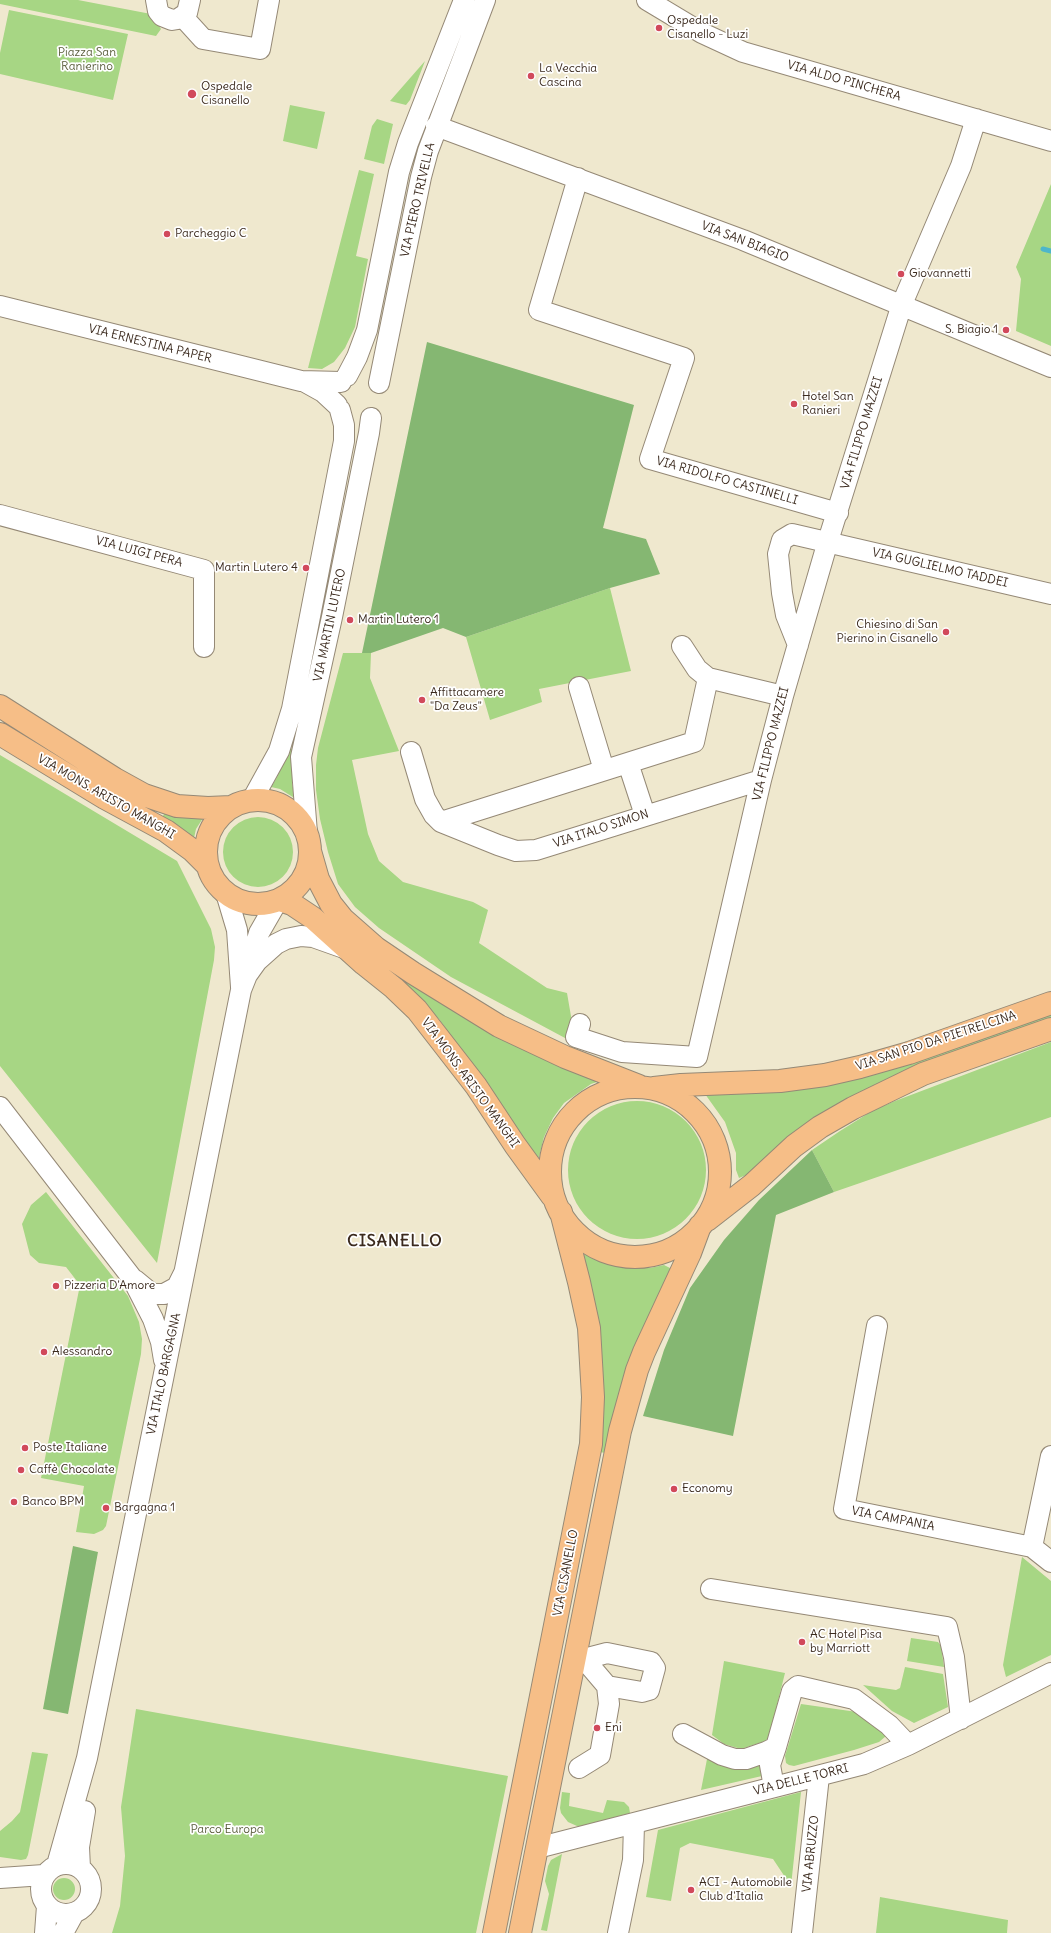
<!DOCTYPE html>
<html>
<head>
<meta charset="utf-8">
<style>
	body { margin:0 }
	canvas { display:block; background:#efe8ce }
</style>
</head>
<body>
<canvas width="1051" height="1933"></canvas>
<script>
const context = document.querySelector('canvas').getContext('2d');
context.lineJoin = 'round';
function fill(path, color) {
  context.fillStyle = color;
  context.fill(path, 'evenodd');
}
function toPath(rows) {
  const path = new Path2D();
  for (const r of rows) {
    if (r.length === 3) {
      path.moveTo(r[0] + r[2], r[1]);
      path.arc(r[0], r[1], r[2], 0, 2 * Math.PI);
      continue;
    }
    path.moveTo(r[0], r[1]);
    for (let i = 2; i < r.length; i += 2) path.lineTo(r[i], r[i + 1]);
  }
  return path;
}
function trace(path, color, width, dash) {
  context.strokeStyle = color;
  context.lineWidth = width;
  context.lineCap = dash ? 'butt' : 'round';
  context.setLineDash(dash || []);
  context.stroke(path);
}
function write(font, color, halo, rows, align = 'center') {
  context.font = font + ' Delius,sans-serif';
  context.lineWidth = 3.5;
  context.setLineDash([]);
  context.textBaseline = 'middle';
  context.strokeStyle = halo;
  context.fillStyle = color;
  for (const [text, x, y, turn = 0] of rows) {
    context.save();
    context.translate(x, y);
    context.rotate((+turn || 0) * Math.PI / 180);
    context.textAlign = isNaN(turn) ? turn : align;
    if (halo) context.strokeText(text, 0, 0);
    context.fillText(text, 0, 0);
    context.restore();
  }
}
fill(toPath([
	[0,0,78,0,151,14,161,29,156,36,0,4],
	[9,10,128,34,113,100,0,74,0,53],
	[425,61,410,100,406,105,390,101],
	[290,105,325,112,317,149,283,141],
	[377,119,393,124,384,164,364,159,372,126],
	[359,170,374,174,356,256,368,259,355,327,345,348,334,362,322,369,308,368],
	[1051,184,1051,346,1016,331,1021,279,1016,267],
	[610,588,631,671,539,689,542,702,490,720,466,637],
	[343,653,371,653,370,678,399,751,352,760,368,834,379,861,403,882,473,902,488,910,479,943,547,988,567,993,572,1022,565,1038,451,977,379,928,355,907,338,884,328,852,320,819,316,790,316,765,318,748],
	[290,748,294,750,292,784,296,799,280,789,271,787,276,779],
	[0,755,177,861,211,929,215,947,214,960,157,1263,0,1066],
	[165,812,205,815,196,829,194,838,162,818],
	[258,852,35],
	[389,968,599,1078,597,1082,591,1084,564,1103,553,1118,544,1137,539,1157,533,1160,505,1111,439,1019,388,970],
	[1051,1013,1051,1021,931,1062,751,1173,739,1178,736,1170,736,1153,725,1122,705,1094],
	[1051,1042,1051,1117,834,1192,812,1150,840,1131,872,1111,895,1101],
	[637,1170,69],
	[46,1192,128,1296,139,1322,142,1339,141,1354,106,1526,103,1530,94,1534,76,1532,84,1486,41,1478,80,1285,66,1267,39,1263,30,1255,22,1224,31,1205],
	[584,1255,591,1255,612,1264,627,1268,650,1268,664,1265,670,1268,671,1274,606,1453,599,1452,583,1261],
	[1022,1557,1051,1581,1051,1655,1006,1677,1003,1665],
	[911,1638,938,1642,941,1646,944,1667,907,1661],
	[724,1661,785,1673,769,1737,765,1741,741,1749,724,1744,712,1735],
	[905,1667,943,1674,948,1707,914,1723,892,1711,863,1685,896,1690,900,1688],
	[801,1704,857,1712,884,1732,886,1736,879,1742,854,1750,794,1766,789,1765,786,1763,785,1756],
	[136,1709,508,1776,476,1933,112,1933,120,1906,125,1856,121,1807],
	[32,1752,48,1754,28,1855,26,1859,21,1860,0,1857,0,1831,12,1821,20,1812],
	[708,1754,765,1760,762,1776,701,1790],
	[562,1792,570,1793,569,1806,603,1813,607,1800,624,1802,629,1807,630,1813,583,1826,577,1826,568,1822,561,1813,560,1808],
	[801,1792,791,1886,773,1859,690,1843,680,1848,671,1901,646,1897,658,1830],
	[562,1854,547,1931,541,1930,549,1894,545,1881,548,1866,551,1860],
	[64,1889,11],
	[880,1897,1008,1920,1007,1933,876,1933]
]), '#a7d684');
fill(toPath([
	[427,342,634,405,603,528,646,539,660,574,610,588,466,637,443,628,371,653,362,653],
	[812,1150,834,1192,776,1215,733,1436,643,1416,664,1350,690,1288,724,1240,759,1200],
	[73,1546,98,1552,68,1714,43,1709]
]), '#85b772');
trace(toPath([
	[1043,249,1051,251]
]), '#4db6cb', 5);
const minor = toPath([
	[156,0,158,11,162,16,172,20,178,19,187,13,190,0],
	[647,0,702,33,743,52,1051,141],
	[183,17,203,39,260,49,269,0],
	[436,126,743,240,1051,367],
	[578,178,539,310,684,358,650,459,838,513],
	[0,306,301,381,341,382],
	[347,376,357,357,367,330,399,172,408,143,464,0],
	[305,382,323,392,337,405],
	[379,383,421,177,428,151,485,0],
	[0,515,204,570,204,647],
	[798,645,786,615,782,593,778,554,782,540,792,534,1051,594],
	[682,646,697,669,708,678],
	[579,687,604,770],
	[411,752,425,799,434,815,441,822,498,845,516,851,536,850,761,780],
	[628,763,645,815],
	[252,800,279,751,292,709,344,441,344,425,340,410],
	[441,822,694,742,708,678,783,696],
	[307,833,301,757,332,617,369,433,371,418],
	[226,893,237,930,241,987],
	[248,970,259,933,278,900],
	[580,1024,576,1037,622,1052,697,1057,761,780,783,696,828,541,902,304,961,166,976,119],
	[0,1107,132,1278,153,1319,161,1342,164,1360],
	[135,1280,152,1294,164,1294,177,1287,184,1273],
	[877,1326,844,1509,1032,1547],
	[1051,1456,1032,1547,1051,1562],
	[711,1589,947,1627,954,1657,961,1719],
	[683,1734,722,1755,735,1759,746,1759,766,1752,776,1747,792,1691,798,1686,854,1699,889,1725,908,1745],
	[579,1768,600,1755,609,1704,607,1686,584,1659,607,1653,651,1662,655,1668,649,1690,642,1692,607,1686],
	[774,1787,770,1765,776,1747],
	[537,1848,864,1764,908,1745,1051,1673],
	[66,1889,25],
	[57,1865,87,1758,241,990,247,975,257,961,276,944,286,939,301,936,313,937,344,948],
	[80,1868,79,1847,85,1811],
	[0,1878,44,1875],
	[45,1933,47,1906],
	[63,1933,74,1913],
	[618,1933,633,1860,634,1824],
	[802,1933,819,1776]
]);
const major = toPath([
	[0,706,115,779,144,795,177,806,208,808,231,807],
	[0,734,105,798,166,831,192,850,208,866],
	[258,852,52],
	[310,851,318,879,331,904,343,919,376,948,413,973,499,1026,565,1057,639,1086],
	[280,900,292,904,313,918,364,964,394,988,417,1010,476,1086,515,1145,552,1196],
	[635,1172,85],
	[654,1088,681,1085,780,1081,825,1075,860,1067,909,1053,1051,1003],
	[707,1220,752,1185,794,1146,820,1127,853,1108,923,1074,1051,1029],
	[494,1933,591,1444,593,1397,589,1328,579,1282,561,1212],
	[520,1933,620,1431,637,1370,644,1352,690,1253,700,1226]
]);
trace(minor, '#958976', 22);
trace(major, '#958976', 24);
trace(minor, '#fff', 20);
trace(major, '#f6be87', 22);
for (const [x, y, r, color] of [
	[659,28,4,"#d1495b"],
	[531,76,4,"#d1495b"],
	[192,94,5,"#d1495b"],
	[167,234,4,"#d1495b"],
	[901,274,4,"#d1495b"],
	[1006,330,4,"#d1495b"],
	[794,404,4,"#d1495b"],
	[306,568,4,"#d1495b"],
	[350,620,4,"#d1495b"],
	[946,632,4,"#d1495b"],
	[422,700,4,"#d1495b"],
	[56,1286,4,"#d1495b"],
	[44,1352,4,"#d1495b"],
	[25,1448,4,"#d1495b"],
	[21,1470,4,"#d1495b"],
	[674,1489,4,"#d1495b"],
	[14,1502,4,"#d1495b"],
	[106,1508,4,"#d1495b"],
	[802,1642,4,"#d1495b"],
	[597,1728,4,"#d1495b"],
	[691,1890,4,"#d1495b"]
]) {
  const dot = new Path2D();
  dot.arc(x, y, r, 0, 2 * Math.PI);
  context.fillStyle = color;
  context.fill(dot);
  trace(dot, '#fff', 1.5);
}
write('12px', '#3b2a1e', '#fff', [
	["Ospedale",667,21],
	["Cisanello - Luzi",667,35],
	["La Vecchia",539,69],
	["Cascina",539,83],
	["Ospedale",201,87],
	["Cisanello",201,101],
	["Parcheggio C",175,234],
	["Giovannetti",909,274],
	["S. Biagio 1",998,330,"right"],
	["Hotel San",802,397],
	["Ranieri",802,411],
	["Martin Lutero 4",298,568,"right"],
	["Martin Lutero 1",358,620],
	["Chiesino di San",938,625,"right"],
	["Pierino in Cisanello",938,639,"right"],
	["Affittacamere",430,693],
	["\"Da Zeus\"",430,707],
	["Pizzeria D'Amore",64,1286],
	["Alessandro",52,1352],
	["Poste Italiane",33,1448],
	["Caffè Chocolate",29,1470],
	["Economy",682,1489],
	["Banco BPM",22,1502],
	["Bargagna 1",114,1508],
	["AC Hotel Pisa",810,1635],
	["by Marriott",810,1649],
	["Eni",605,1728],
	["ACI - Automobile",699,1883],
	["Club d'Italia",699,1897]
], 'left');
write('12px', '#5b5e3d', '#fff', [
	["Piazza San",87,53],
	["Ranierino",87,67],
	["Parco Europa",227,1830]
]);
write('12px', '#3b2a1e', '#fff', [
	["VIA ALDO PINCHERA",844,81,16],
	["VIA PIERO TRIVELLA",418,200,-77],
	["VIA SAN BIAGIO",745,242,21],
	["VIA ERNESTINA PAPER",150,344,14],
	["VIA FILIPPO MAZZEI",862,433,-73],
	["VIA RIDOLFO CASTINELLI",727,481,16],
	["VIA LUIGI PERA",139,552,15],
	["VIA GUGLIELMO TADDEI",940,568,13],
	["VIA MARTIN LUTERO",330,625,-78],
	["VIA FILIPPO MAZZEI",771,744,-76],
	["VIA MONS. ARISTO MANGHI",106,797,30],
	["VIA ITALO SIMON",601,829,-18],
	["VIA SAN PIO DA PIETRELCINA",936,1041,-18],
	["VIA MONS. ARISTO MANGHI",470,1083,54],
	["VIA ITALO BARGAGNA",164,1374,-78],
	["VIA CAMPANIA",893,1519,11],
	["VIA CISANELLO",566,1573,-79],
	["VIA DELLE TORRI",801,1780,-14],
	["VIA ABRUZZO",811,1854,-84]
]);
context.letterSpacing = '1px';
write('bold 16px', '#3b2a1e', '#fff', [
	["CISANELLO",395,1241]
]);
context.letterSpacing = '0px';
</script>
</body>
</html>
